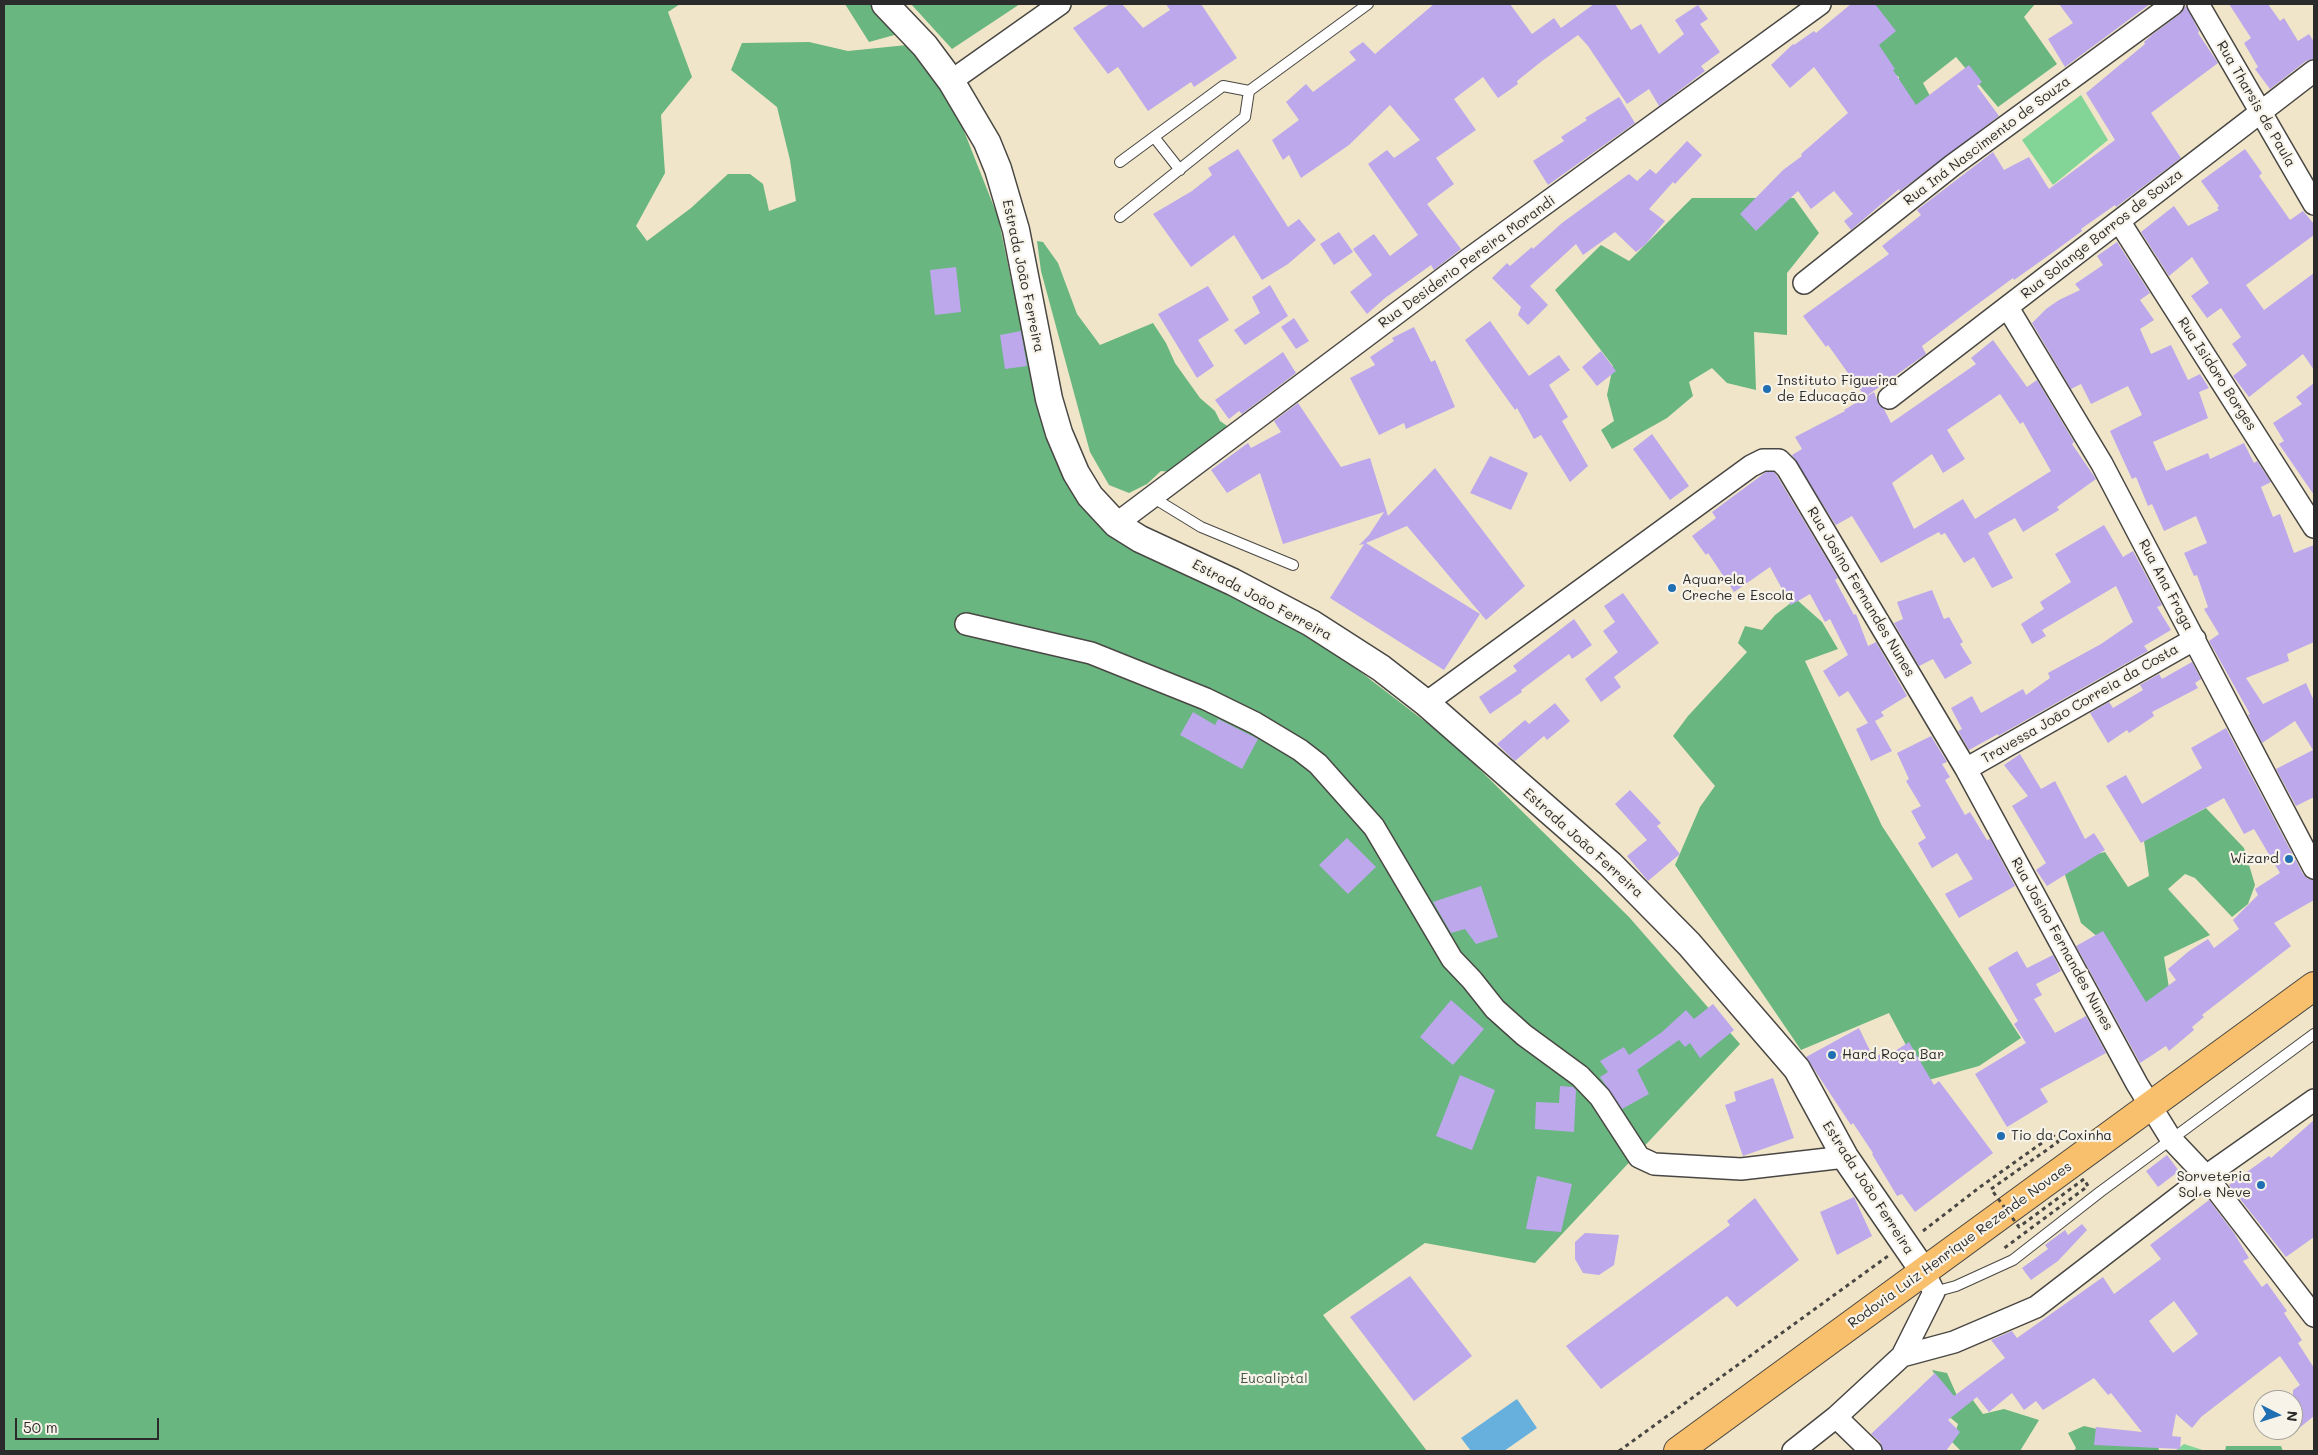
<!DOCTYPE html>
<html>
<head>
<meta charset="utf-8">
<style>
	body { margin:0 }
	#map { position:relative; width:2318px; height:1455px; overflow:hidden; background:#f0e5c9; font-family:Mali,sans-serif }
	canvas { display:block }
	.frame { position:absolute; inset:0; border:5px solid #2b2b2b; pointer-events:none }
	.north { position:absolute; left:2253px; top:1390px; width:50px; height:50px; box-sizing:border-box; background:#f7f3e8; border:1px solid #a5a39c; border-radius:50%; rotate:95deg; font-size:14px; font-weight:700; line-height:20px; text-align:center; color:#2b2b2b }
	.north::after { content:''; display:block; margin:auto; width:18px; height:22px; background:#1f6fb2; clip-path:polygon(50% 0,100% 100%,50% 72%,0 100%) }
	.scale { position:absolute; left:15px; top:1418px; width:144px; height:22px; box-sizing:border-box; border:2px solid #2b2b2b; border-top:0; padding-left:6px; font-size:15px; line-height:18px; white-space:nowrap; color:#2b2b2b; -webkit-text-stroke:4px #f7f3e8; paint-order:stroke }
</style>
</head>
<body>
<div id="map">
<canvas width="2318" height="1455"></canvas>
<div class="frame"></div>
<div class="north">N</div>
<div class="scale">50 m</div>
</div>
<script>
const context = document.querySelector('canvas').getContext('2d');
context.lineJoin = 'round';
function fill(path, color) {
  context.fillStyle = color;
  context.fill(path, 'evenodd');
}
function toPath(rows) {
  const path = new Path2D();
  for (const r of rows) {
    path.moveTo(r[0], r[1]);
    for (let i = 2; i < r.length; i += 2) path.lineTo(r[i], r[i + 1]);
  }
  return path;
}
function trace(path, color, width, dash) {
  context.strokeStyle = color;
  context.lineWidth = width;
  context.lineCap = dash ? 'butt' : 'round';
  context.setLineDash(dash || []);
  context.stroke(path);
}
function write(font, color, halo, rows, align = 'center') {
  context.font = font + ' Mali,sans-serif';
  context.lineWidth = 4.5;
  context.setLineDash([]);
  context.textBaseline = 'middle';
  context.strokeStyle = halo;
  context.fillStyle = color;
  for (const [text, x, y, turn = 0] of rows) {
    context.save();
    context.translate(x, y);
    context.rotate((+turn || 0) * Math.PI / 180);
    context.textAlign = isNaN(turn) ? turn : align;
    if (halo) context.strokeText(text, 0, 0);
    context.fillText(text, 0, 0);
    context.restore();
  }
}
fill(toPath([
	[2081,95,2108,140,2053,185,2022,140],
	[2184,1444,2206,1451,2175,1451]
]), '#82d597');
fill(toPath([
	[4,4,680,4,668,12,692,77,661,115,665,173,636,226,647,241,691,208,728,174,750,174,763,184,769,211,796,201,790,160,777,107,731,70,742,43,809,42,848,51,907,45,941,83,960,121,998,217,1026,351,1051,438,1074,496,1102,525,1315,637,1453,743,1629,917,1740,1044,1535,1263,1425,1243,1323,1315,1427,1451,4,1451],
	[845,4,871,4,898,34,869,42],
	[911,4,1020,4,952,49],
	[1872,4,2035,4,2024,17,2057,64,1998,107,1956,57,1923,83,1944,122,1897,100,1899,77,1877,64,1855,19],
	[1692,198,1794,198,1819,233,1787,273,1787,335,1754,332,1756,390,1727,383,1712,368,1689,382,1693,396,1667,418,1612,449,1601,430,1614,421,1607,395,1613,366,1555,290,1601,245,1629,261],
	[1037,241,1043,242,1058,263,1077,314,1100,345,1153,323,1166,343,1175,363,1200,398,1215,411,1220,421,1230,428,1171,472,1161,471,1147,484,1129,493,1109,485,1090,452,1041,271],
	[1796,599,1822,622,1838,649,1805,661,1882,826,2021,1038,1979,1066,1925,1081,1889,1013,1801,1050,1675,865,1700,807,1715,786,1673,736,1688,716,1747,652,1738,643,1745,626,1762,630,1775,615],
	[2206,808,2244,848,2255,885,2248,904,2232,917,2195,878,2185,874,2168,889,2210,935,2164,957,2171,1000,2149,1013,2111,948,2081,923,2061,863,2105,852,2128,887,2149,876,2144,841],
	[1932,1370,1947,1373,1958,1398,1967,1392,1983,1414,2004,1409,2039,1420,2020,1451,1961,1451,1952,1442,1958,1424,1929,1400,1942,1386],
	[2084,1426,2158,1443,2159,1451,2074,1451,2076,1448,2068,1433],
	[2226,1446,2281,1446,2283,1451,2225,1451]
]), '#69b680');
fill(toPath([
	[1517,1399,1537,1428,1504,1451,1471,1451,1461,1438]
]), '#67b0de');
fill(toPath([
	[1110,4,1122,4,1143,28,1170,10,1166,4,1201,4,1237,58,1194,87,1191,82,1148,111,1118,67,1108,74,1073,28],
	[1434,4,1510,4,1532,34,1554,18,1561,28,1594,4,1615,4,1631,30,1641,24,1659,54,1684,34,1675,20,1698,5,1708,19,1700,24,1720,52,1701,66,1705,71,1659,106,1649,89,1627,104,1588,46,1578,35,1542,61,1517,81,1518,84,1498,98,1483,77,1454,99,1476,130,1436,158,1454,184,1427,204,1461,249,1434,270,1431,265,1385,298,1367,314,1350,292,1372,275,1353,249,1374,234,1390,256,1418,235,1368,164,1387,150,1394,158,1420,140,1390,105,1349,145,1301,178,1289,155,1283,160,1272,140,1299,120,1286,102,1306,84,1313,92,1356,60,1349,52,1363,42,1375,54],
	[1851,4,1875,4,1896,31,1879,45,1895,69,1893,70,1916,105,1969,65,1982,82,1977,86,1999,116,1900,191,1899,189,1851,230,1844,221,1853,214,1834,191,1811,209,1798,191,1756,231,1740,214,1783,170,1802,156,1801,154,1848,113,1814,67,1790,88,1771,65,1793,44,1794,45,1814,31,1816,33],
	[2059,4,2150,4,2065,67,2048,39,2073,23],
	[2229,4,2268,4,2280,21,2284,18,2298,41,2309,34,2314,42,2314,59,2306,61,2270,89,2255,69,2258,67,2244,43,2251,38],
	[2186,6,2199,31,2198,33,2218,63,2151,113,2181,158,2116,207,2115,205,2081,229,2082,231,2052,253,2014,280,2013,278,1967,312,1922,346,1926,354,1865,397,1828,345,1826,347,1803,316,1889,254,1882,246,1921,215,1917,210,1993,152,2004,170,2029,157,2049,189,2115,140,2086,93,2145,44,2144,42,2153,34,2180,14],
	[1619,97,1635,123,1548,185,1533,161,1564,141,1561,137,1587,120,1585,118],
	[1687,141,1702,155,1675,184,1673,182,1649,209,1665,221,1645,245,1636,252,1615,232,1583,255,1576,244,1530,286,1548,305,1528,325,1518,315,1521,307,1492,278,1507,263,1510,266,1532,247,1533,249,1562,223,1629,174,1637,181,1650,169,1656,174],
	[1238,149,1288,227,1299,219,1316,240,1288,264,1262,280,1234,235,1191,267,1153,214,1192,191,1212,175,1208,168],
	[2245,149,2262,173,2259,176,2290,220,2303,211,2314,224,2314,235,2246,285,2264,310,2314,273,2314,370,2303,354,2249,397,2233,376,2247,365,2232,344,2241,337,2221,308,2207,318,2191,296,2209,283,2192,257,2169,276,2141,232,2174,206,2188,226,2219,210,2217,208,2219,206,2201,181],
	[1339,232,1353,252,1334,265,1320,244],
	[2117,242,2150,293,2140,300,2154,320,2140,329,2151,354,2171,345,2188,380,2200,374,2209,388,2199,392,2208,418,2153,442,2166,471,2208,453,2210,459,2244,443,2254,463,2257,461,2271,482,2261,487,2273,517,2280,514,2294,553,2314,545,2314,642,2287,654,2289,661,2246,678,2263,704,2306,683,2314,701,2314,797,2296,806,2276,769,2313,750,2295,721,2262,743,2248,715,2250,714,2209,641,2219,634,2204,609,2208,607,2197,575,2194,576,2184,553,2207,543,2196,516,2164,531,2152,504,2148,506,2136,477,2132,479,2110,431,2142,415,2128,386,2091,404,2081,384,2071,389,2032,323,2046,309,2059,300,2080,290,2075,284,2103,265,2097,256],
	[956,267,961,312,935,315,930,270],
	[1270,285,1288,316,1245,345,1234,330,1260,313,1252,297],
	[1208,286,1229,320,1198,340,1214,366,1197,378,1158,314],
	[1294,318,1309,341,1296,349,1281,327],
	[1490,321,1529,376,1559,355,1570,370,1549,385,1568,417,1562,421,1588,466,1570,482,1541,435,1534,439,1517,408,1515,410,1465,340],
	[1414,327,1431,362,1435,360,1455,407,1406,429,1404,423,1379,435,1350,378,1375,365,1370,357,1394,341,1392,338],
	[1021,331,1027,366,1005,369,1000,335],
	[1993,340,2027,387,2037,380,2074,442,2072,444,2096,479,2057,507,2059,510,2023,532,2015,518,1988,533,2013,578,1992,588,1974,557,1964,563,1945,533,1941,535,1939,532,1881,563,1852,516,1836,525,1835,524,1792,455,1802,449,1795,437,1845,411,1844,410,1874,392,1879,405,1884,409,1891,423,1976,364,1971,358],
	[2000,394,2020,424,2023,422,2051,471,1975,519,1963,499,1914,529,1892,483,1932,454,1943,473,1965,459,1947,430],
	[1601,351,1616,371,1597,386,1582,367],
	[1283,352,1296,373,1242,414,1239,411,1229,419,1215,400],
	[2314,383,2314,495,2279,444,2284,441,2273,423,2302,404,2296,397],
	[1298,403,1341,467,1370,458,1388,516,1435,468,1525,586,1486,620,1407,526,1366,543,1480,614,1444,670,1330,598,1364,544,1359,545,1369,535,1384,512,1283,544,1260,473,1227,493,1211,470,1248,443,1251,448,1281,432,1274,421],
	[1652,434,1689,486,1670,500,1633,449],
	[1490,456,1528,473,1511,510,1470,493],
	[1766,472,1774,472,1777,476,1838,578,1835,580,1854,615,1856,614,1868,646,1876,642,1907,696,1881,712,1884,716,1875,721,1892,751,1871,761,1856,729,1868,723,1848,691,1839,697,1823,671,1848,655,1830,619,1825,622,1810,594,1791,605,1770,567,1734,592,1708,553,1706,555,1692,536,1716,518,1712,512],
	[2104,525,2123,557,2133,551,2162,605,2157,607,2171,630,2144,646,2148,651,1998,736,1998,734,1969,750,1958,731,1962,729,1951,708,1972,696,1981,713,2023,689,2026,695,2050,678,2048,673,2101,644,2133,622,2116,586,2042,630,2046,636,2032,644,2021,624,2044,609,2040,602,2071,582,2055,554],
	[1932,590,1944,619,1949,617,1963,642,1960,644,1972,663,1945,679,1933,659,1919,666,1894,623,1903,619,1897,602],
	[1623,593,1659,643,1614,677,1621,687,1601,702,1585,679,1618,652,1603,631,1615,622,1604,606],
	[1574,619,1592,645,1572,659,1569,654,1521,690,1522,692,1490,714,1479,697,1517,671,1513,666],
	[2192,662,2201,679,2195,683,2198,688,2152,712,2154,716,2129,733,2127,730,2108,743,2090,713,2109,702,2113,708,2143,690,2140,685,2159,674,2162,679],
	[1555,703,1570,721,1547,740,1544,736,1515,761,1497,744,1525,720,1529,724],
	[1193,712,1215,725,1218,719,1258,739,1242,769,1180,735],
	[2226,728,2303,874,2308,879,2314,880,2314,900,2274,923,2291,946,2202,1015,2204,1017,2192,1027,2194,1030,2169,1051,2166,1046,2140,1063,2076,946,2103,931,2146,1002,2176,980,2168,969,2189,951,2208,939,2214,948,2239,929,2233,920,2258,895,2255,889,2280,873,2254,829,2244,834,2224,798,2141,843,2106,786,2126,775,2142,804,2202,768,2191,748],
	[1931,736,1947,762,1942,764,1950,777,1945,780,1965,815,1970,812,1987,840,1990,839,2015,886,1959,918,1945,894,1973,879,1957,853,1932,868,1918,843,1926,838,1911,811,1921,806,1906,781,1909,779,1897,753],
	[2020,754,2041,789,2055,781,2085,839,2094,833,2105,850,2047,886,2036,870,2046,863,2012,806,2028,796,2004,765],
	[1630,790,1661,823,1657,826,1680,854,1648,881,1627,856,1647,840,1615,804],
	[1347,838,1376,867,1348,894,1319,865],
	[1481,886,1498,937,1476,944,1465,929,1451,933,1433,902],
	[2017,951,2027,968,2053,955,2061,971,2036,984,2042,995,2034,999,2055,1033,2086,1016,2106,1053,2040,1089,2048,1102,2007,1127,1975,1074,2026,1043,2014,1024,2018,1021,1988,968],
	[1451,1000,1484,1029,1453,1065,1420,1037],
	[1713,1004,1734,1030,1700,1058,1690,1043,1685,1047,1679,1040,1637,1070,1649,1094,1622,1109,1600,1077,1608,1072,1600,1061,1624,1047,1629,1055,1662,1032,1686,1010,1694,1019],
	[1859,1028,1874,1059,1880,1054,1884,1058,1909,1042,1934,1085,1939,1081,1993,1153,1915,1212,1902,1194,1897,1196,1872,1154,1873,1153,1853,1123,1851,1125,1837,1104,1806,1057],
	[1460,1075,1495,1090,1472,1150,1436,1136],
	[1773,1078,1794,1138,1743,1156,1725,1105,1736,1101,1734,1092],
	[1560,1086,1573,1087,1576,1090,1574,1132,1535,1129,1536,1102,1559,1103],
	[2314,1120,2314,1237,2286,1257,2229,1185,2269,1156,2271,1158],
	[2167,1155,2179,1171,2158,1187,2146,1171],
	[1537,1176,1572,1184,1561,1232,1526,1229],
	[1854,1197,1872,1236,1837,1255,1820,1212],
	[1755,1198,1799,1260,1737,1307,1727,1296,1601,1389,1566,1346,1730,1225,1727,1221],
	[2209,1200,2234,1233,2249,1258,2243,1261,2262,1287,2267,1283,2287,1311,2284,1313,2302,1340,2298,1343,2314,1368,2314,1416,2293,1433,2293,1390,2300,1385,2280,1356,2201,1417,2192,1428,2176,1414,2172,1436,2181,1437,2180,1449,2094,1445,2096,1427,2142,1432,2111,1393,2108,1395,2094,1378,2043,1410,2036,1401,2024,1410,2012,1393,1989,1412,1977,1397,1948,1420,1960,1432,1946,1451,1883,1451,1880,1442,1871,1434,1935,1373,1954,1396,2005,1358,1991,1340,2012,1331,2017,1338,2103,1277,2114,1294,2161,1259,2150,1245],
	[2174,1301,2198,1334,2173,1353,2149,1321],
	[2082,1224,2087,1230,2058,1261,2031,1280,2022,1268,2048,1249,2045,1245,2065,1230,2068,1235],
	[1585,1233,1619,1235,1614,1265,1599,1275,1583,1273,1575,1259,1575,1242],
	[1410,1276,1472,1356,1414,1401,1350,1317]
]), '#bca8eb');
const service = toPath([
	[1154,137,1180,170],
	[1120,162,1223,86,1249,91],
	[1120,217,1245,117,1249,91,1368,4],
	[1152,497,1201,527,1293,565],
	[1934,1292,1956,1286,2013,1260,2100,1192,2314,1034]
]);
const minor = toPath([
	[2198,4,2314,204],
	[951,81,1060,4],
	[2119,221,2314,527],
	[1804,283,1953,165,2173,4],
	[2008,308,2102,464,2314,868],
	[1889,398,2314,71],
	[1116,524,1469,259,1820,4],
	[966,624,1091,653,1206,699,1255,723,1300,750,1318,764,1374,827,1452,959,1472,980,1495,1009,1524,1035,1580,1076,1600,1097,1639,1157,1654,1164,1741,1169,1845,1157],
	[1426,703,1751,466,1763,460,1779,460,1787,468,1966,769,2137,1084,2171,1139,2206,1176,2314,1316],
	[1966,769,2195,639],
	[1902,1356,1934,1292,1924,1272],
	[1836,1417,1871,1451],
	[1793,1451,1836,1417,1902,1356,1954,1342,2036,1307,2206,1176,2314,1100]
]);
const tertiary = toPath([
	[885,4,925,46,951,81,987,142,998,169,1016,230,1049,399,1059,433,1076,473,1090,496,1116,524,1140,539,1233,582,1311,623,1381,668,1426,703,1610,864,1689,944,1797,1069,1845,1157,1924,1272]
]);
const trunk = toPath([
	[1678,1451,2314,986]
]);
trace(service, '#494743', 12);
trace(minor, '#494743', 24);
trace(tertiary, '#494743', 29);
trace(trunk, '#494743', 30);
trace(toPath([
	[1923,1231,1980,1187],
	[1619,1451,1888,1256]
]), '#494743', 3, [4, 4]);
trace(service, '#fff', 10);
trace(minor, '#fff', 21);
trace(tertiary, '#fff', 26);
trace(trunk, '#f8bf6c', 28);
trace(toPath([
	[1980,1187,2053,1135,2058,1142,1991,1189,2019,1227,2084,1179,2088,1186,2003,1249]
]), '#494743', 3, [4, 4]);
for (const [x, y, r, color] of [
	[1767,389,5,"#1f6fb2"],
	[1672,588,5,"#1f6fb2"],
	[2289,859,5,"#1f6fb2"],
	[1832,1055,5,"#1f6fb2"],
	[2001,1136,5,"#1f6fb2"],
	[2261,1185,5,"#1f6fb2"]
]) {
  const dot = new Path2D();
  dot.arc(x, y, r, 0, 2 * Math.PI);
  context.fillStyle = color;
  context.fill(dot);
  trace(dot, '#f7f3e8', 2);
}
write('14px', '#2b2b2b', '#f7f3e8', [
	["Rua Tharsis de Paula",2256,104,60],
	["Rua Iná Nascimento de Souza",1987,141,-37],
	["Rua Solange Barros de Souza",2102,234,-38],
	["Rua Desiderio Pereira Morandi",1467,262,-36],
	["Estrada João Ferreira",1023,276,78],
	["Rua Isidoro Borges",2217,374,57],
	["Rua Ana Fraga",2166,585,62],
	["Rua Josino Fernandes Nunes",1861,592,59],
	["Estrada João Ferreira",1262,600,28],
	["Travessa João Correia da Costa",2080,704,-30],
	["Estrada João Ferreira",1583,843,42],
	["Rua Josino Fernandes Nunes",2062,944,61],
	["Estrada João Ferreira",1868,1188,57],
	["Rodovia Luiz Henrique Rezende Novaes",1960,1245,-36]
]);
write('14px', '#2b2b2b', '#f7f3e8', [
	["Instituto Figueira",1777,381],
	["de Educação",1777,397],
	["Aquarela",1682,580],
	["Creche e Escola",1682,596],
	["Wizard",2279,859,"right"],
	["Hard Roça Bar",1842,1055],
	["Tio da Coxinha",2011,1136],
	["Sorveteria",2251,1177,"right"],
	["Sol e Neve",2251,1193,"right"]
], 'left');
write('14px', '#415646', '#f7f3e8', [
	["Eucaliptal",1274,1379]
]);
</script>
</body>
</html>
